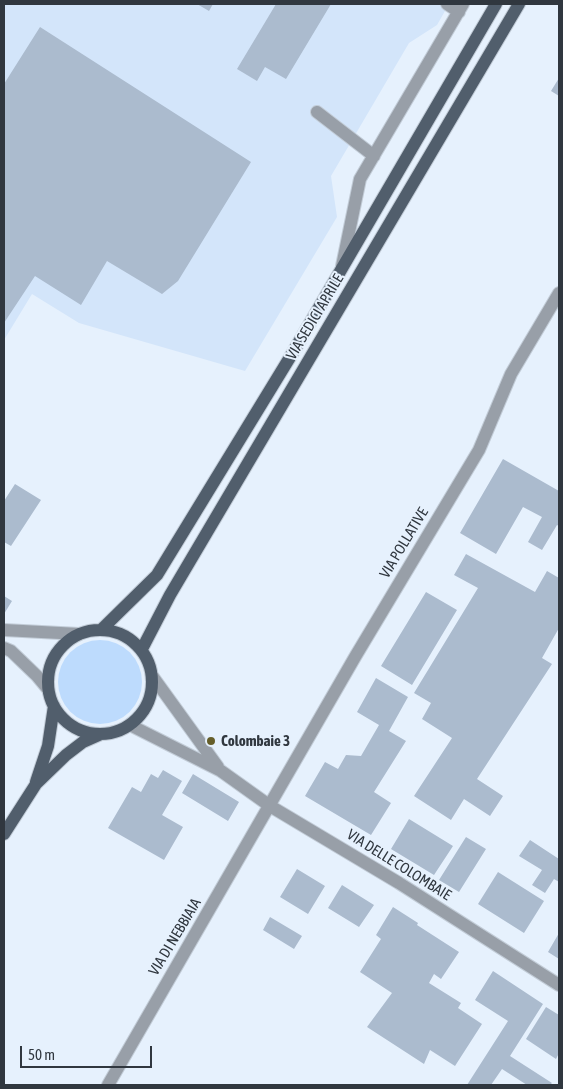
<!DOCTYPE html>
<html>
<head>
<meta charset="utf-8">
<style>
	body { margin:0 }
	#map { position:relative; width:563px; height:1089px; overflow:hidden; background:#e6f1fd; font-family:"Asap Condensed",sans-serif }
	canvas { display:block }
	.frame { position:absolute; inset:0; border:5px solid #30373f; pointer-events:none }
	.scale { position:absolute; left:20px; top:1046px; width:132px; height:22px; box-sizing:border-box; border:2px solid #30373f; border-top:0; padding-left:6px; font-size:15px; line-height:18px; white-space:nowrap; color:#30373f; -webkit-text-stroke:4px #e6f1fd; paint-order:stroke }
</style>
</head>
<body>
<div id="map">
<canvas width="563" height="1089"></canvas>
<div class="frame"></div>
<div class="scale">50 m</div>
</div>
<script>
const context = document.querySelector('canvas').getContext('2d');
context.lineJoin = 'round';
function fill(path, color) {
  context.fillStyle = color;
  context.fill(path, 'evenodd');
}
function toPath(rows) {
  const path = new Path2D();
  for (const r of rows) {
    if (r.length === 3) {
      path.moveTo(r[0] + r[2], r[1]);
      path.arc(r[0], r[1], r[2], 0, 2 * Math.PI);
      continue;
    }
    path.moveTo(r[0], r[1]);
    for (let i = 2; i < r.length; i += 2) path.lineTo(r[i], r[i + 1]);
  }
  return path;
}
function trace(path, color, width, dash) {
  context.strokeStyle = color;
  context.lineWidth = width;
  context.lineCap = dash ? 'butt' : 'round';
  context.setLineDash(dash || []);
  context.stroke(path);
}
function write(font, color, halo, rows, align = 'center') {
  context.font = font + ' "Asap Condensed",sans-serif';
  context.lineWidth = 4;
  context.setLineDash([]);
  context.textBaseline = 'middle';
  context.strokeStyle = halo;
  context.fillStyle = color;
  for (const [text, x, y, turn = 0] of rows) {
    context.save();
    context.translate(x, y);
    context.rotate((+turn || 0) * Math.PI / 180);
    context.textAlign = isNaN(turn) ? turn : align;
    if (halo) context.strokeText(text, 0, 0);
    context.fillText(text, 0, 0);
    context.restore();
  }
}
fill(toPath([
	[4,4,449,4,437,25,409,43,331,176,337,217,245,371,79,323,32,294,4,340]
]), '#d3e5fa');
fill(toPath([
	[100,682,42]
]), '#bddbfd');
fill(toPath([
	[197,4,213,4,209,11],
	[276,4,331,4,286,79,265,67,257,81,237,69],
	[40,27,251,162,178,281,162,294,107,261,81,305,35,276,4,323,4,84],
	[559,78,559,96,551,91],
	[503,459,559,491,559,526,557,525,542,550,528,542,542,517,523,507,496,554,460,533],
	[15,484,41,500,11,546,4,542,4,501],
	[466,554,535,592,547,571,559,578,559,628,542,658,552,664,477,779,503,796,490,816,464,799,451,820,414,796,452,738,422,719,431,703,414,693,478,588,454,575],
	[426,592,457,610,412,685,381,666],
	[4,596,12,601,4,614],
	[376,678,408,697,389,731,406,741,374,792,391,803,371,835,305,796,325,762,338,769,346,755,361,756,379,725,357,712],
	[163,770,182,781,162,815,183,827,164,860,108,828,132,787,141,792,151,774,158,778],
	[193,774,239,802,228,821,182,793],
	[409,819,453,846,434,875,391,849],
	[466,837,486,849,459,892,439,880],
	[530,840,559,859,559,882,554,879,545,893,532,885,542,870,519,856],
	[297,869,325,886,308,914,280,897],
	[498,872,544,901,524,933,478,904],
	[342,885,374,905,359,927,328,908],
	[393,907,418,923,417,925,459,952,441,979,434,974,429,983,461,1003,458,1008,482,1024,455,1066,430,1050,424,1064,367,1027,392,993,360,972,381,939,376,935],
	[270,917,302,936,294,949,263,930],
	[559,933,559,959,548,952],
	[493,971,543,1004,510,1056,552,1083,550,1085,527,1085,502,1069,491,1085,467,1085,508,1021,475,1000],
	[546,1007,559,1015,559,1053,556,1059,526,1039]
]), '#abbbce');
const minor = toPath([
	[447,4,459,12],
	[317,112,374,156],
	[342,266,360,179,463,4],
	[4,630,79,634],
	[4,648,11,651,37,676,47,688],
	[153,677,218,767],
	[130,725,221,771,270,806,399,883,559,985],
	[108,1085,355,657,479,450,511,374,559,293]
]);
const major = toPath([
	[102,629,157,575,292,354,496,4],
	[100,682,52],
	[142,649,170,595,519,4],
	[36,782,48,746,54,706],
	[4,834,36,784,66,755,83,742,101,734]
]);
trace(minor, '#c2ccd7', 14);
trace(major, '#c2ccd7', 14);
trace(minor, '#989fa8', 12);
trace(major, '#515e6c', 12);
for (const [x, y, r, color] of [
	[211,741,5,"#655e2a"]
]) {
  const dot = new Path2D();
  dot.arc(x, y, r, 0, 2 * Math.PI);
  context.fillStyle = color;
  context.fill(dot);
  trace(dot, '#e6f1fd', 2);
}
write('15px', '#30373f', '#e6f1fd', [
	["VIA SEDICI APRILE",315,317,-59],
	["VIA POLLATIVE",404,543,-59],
	["VIA DELLE COLOMBAIE",399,865,32],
	["VIA DI NEBBIAIA",175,937,-59]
]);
write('bold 15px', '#30373f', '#e6f1fd', [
	["Colombaie 3",221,741]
], 'left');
</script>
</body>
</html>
